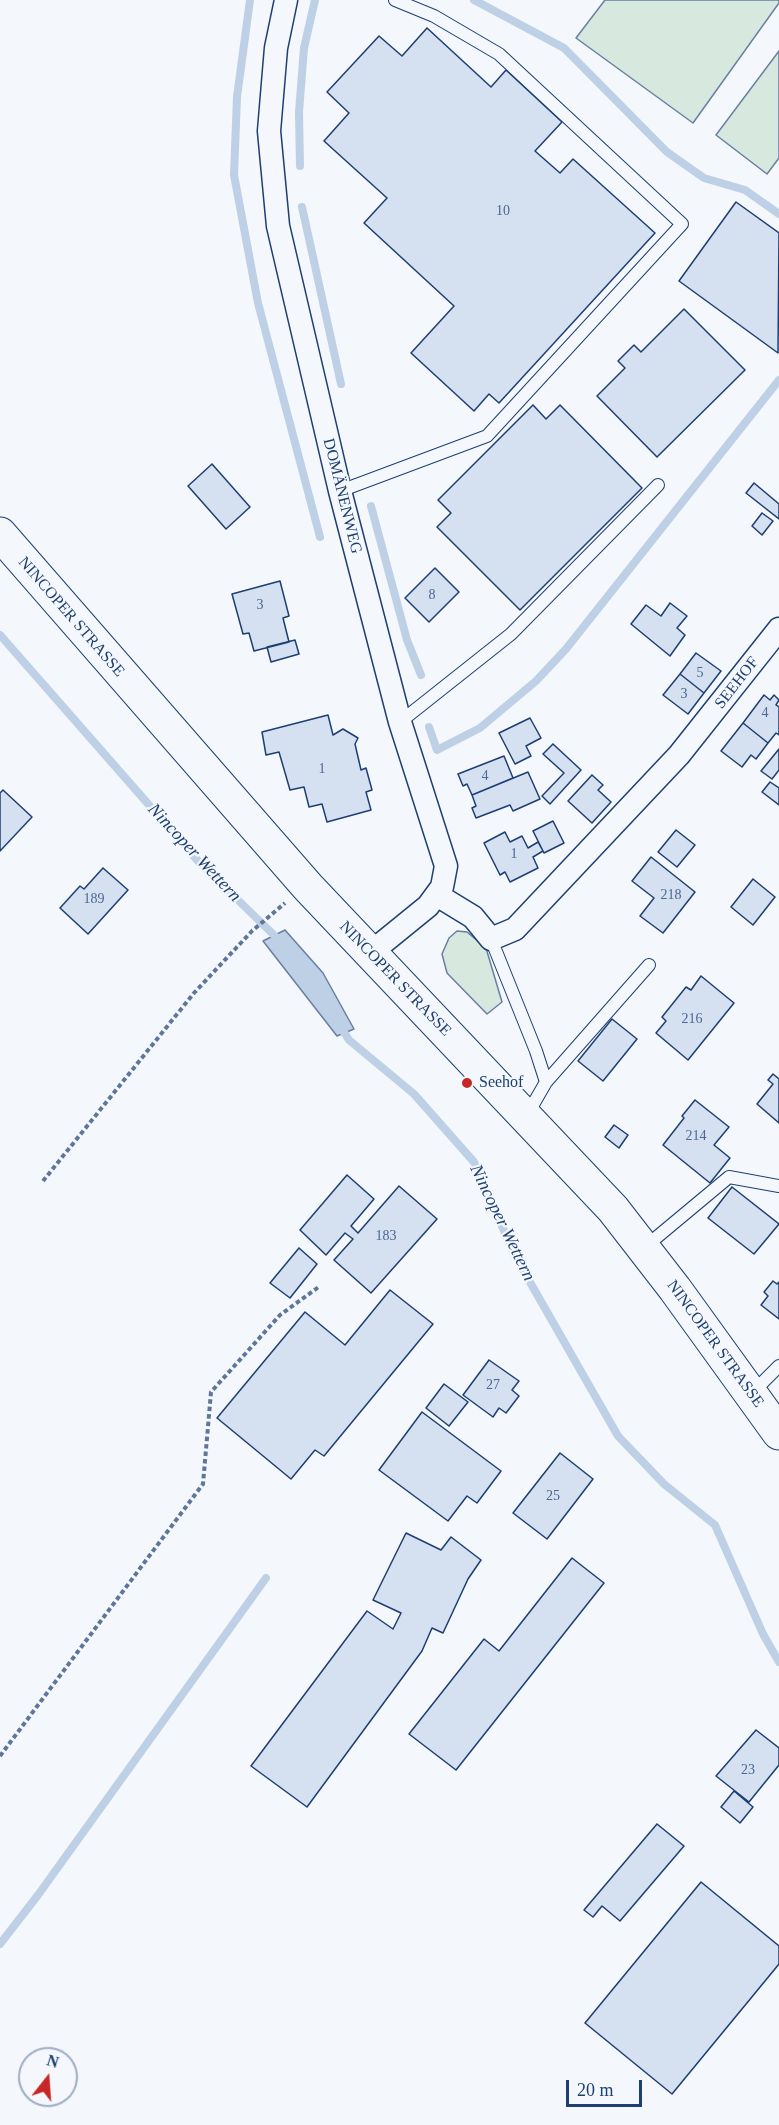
<!DOCTYPE html>
<html>
<head>
<meta charset="utf-8">
<style>
	body { margin:0 }
	#map { position:relative; width:779px; height:2125px; overflow:hidden; background:#f4f7fb; font-family:"Times New Roman",serif }
	canvas { display:block }
	.north { position:absolute; left:18px; top:2047px; width:60px; height:60px; box-sizing:border-box; background:#f4f7fb; border:2px solid #9eadc5; border-radius:50%; rotate:17deg; font-size:16px; font-weight:700; line-height:24px; text-align:center; color:#1d3f73 }
	.north::after { content:''; display:block; margin:auto; width:21px; height:27px; background:#c62828; clip-path:polygon(50% 0,100% 100%,50% 72%,0 100%) }
	.scale { position:absolute; left:566px; top:2080px; width:76px; height:27px; box-sizing:border-box; border:3px solid #1d3f73; border-top:0; padding-left:8px; font-size:18px; line-height:21px; white-space:nowrap; color:#1d3f73; -webkit-text-stroke:4px #f4f7fb; paint-order:stroke }
</style>
</head>
<body>
<div id="map">
<canvas width="779" height="2125"></canvas>
<div class="north">N</div>
<div class="scale">20 m</div>
</div>
<script>
const context = document.querySelector('canvas').getContext('2d');
context.lineJoin = 'round';
function fill(path, color) {
  context.fillStyle = color;
  context.fill(path, 'evenodd');
}
function toPath(rows) {
  const path = new Path2D();
  for (const r of rows) {
    path.moveTo(r[0], r[1]);
    for (let i = 2; i < r.length; i += 2) path.lineTo(r[i], r[i + 1]);
  }
  return path;
}
function trace(path, color, width, dash) {
  context.strokeStyle = color;
  context.lineWidth = width;
  context.lineCap = dash ? 'butt' : 'round';
  context.setLineDash(dash || []);
  context.stroke(path);
}
function write(font, color, halo, rows, align = 'center') {
  context.font = font + ' "Times New Roman",serif';
  context.lineWidth = 4.5;
  context.setLineDash([]);
  context.textBaseline = 'middle';
  context.strokeStyle = halo;
  context.fillStyle = color;
  for (const [text, x, y, turn = 0] of rows) {
    context.save();
    context.translate(x, y);
    context.rotate((+turn || 0) * Math.PI / 180);
    context.textAlign = isNaN(turn) ? turn : align;
    if (halo) context.strokeText(text, 0, 0);
    context.fillText(text, 0, 0);
    context.restore();
  }
}
const green = toPath([
	[605,0,779,0,779,3,693,123,576,38,605,0],
	[779,51,779,158,767,174,716,135,779,51],
	[457,931,467,932,486,948,502,1002,487,1014,447,973,442,954,449,938,457,931]
]);
fill(green, '#d7e8df');
trace(green, '#687fa3', 1.5);
const water = toPath([
	[285,930,323,973,354,1029,337,1036,263,941,285,930]
]);
fill(water, '#bed0e5');
trace(water, '#687fa3', 1.5);
trace(toPath([
	[250,0,237,97,234,175,258,303,320,537],
	[474,0,564,48,667,152,704,178,745,190,779,214],
	[300,166,299,112,304,48,315,0],
	[302,207,341,384],
	[371,506,407,640,421,675],
	[0,635,199,862,280,941],
	[429,727,437,750,480,728,536,681,566,649,779,380],
	[340,1026,349,1040,414,1094,474,1162,515,1256,618,1436,664,1484,715,1525,763,1634,779,1662],
	[0,1944,38,1895,266,1578]
]), '#bed0e5', 8);
const building = toPath([
	[427,28,491,87,506,70,562,122,535,151,560,173,573,159,655,233,499,403,489,394,474,411,411,353,454,306,364,223,387,198,324,141,349,113,327,92,379,36,402,56,427,28],
	[736,202,779,233,778,353,679,281,736,202],
	[684,309,745,370,657,457,597,396,625,368,618,361,634,345,641,352,684,309],
	[533,405,546,419,560,405,642,488,520,610,437,527,451,513,438,500,533,405],
	[212,464,250,507,226,529,188,486,212,464],
	[754,483,779,504,779,519,746,493,754,483],
	[762,513,773,521,762,535,752,526,762,513],
	[435,568,459,592,429,622,405,598,435,568],
	[280,581,289,616,283,618,289,642,254,651,249,633,243,634,232,594,280,581],
	[670,603,687,616,677,628,685,635,670,656,631,624,646,605,661,616,670,603],
	[295,640,299,654,271,662,267,647,295,640],
	[696,653,721,671,704,693,680,674,696,653],
	[680,674,704,693,688,714,663,695,680,674],
	[764,695,770,700,774,695,779,700,776,705,779,707,779,735,776,733,768,743,743,723,764,695],
	[328,715,333,735,343,729,358,738,355,744,361,770,366,768,372,790,366,792,371,810,327,822,322,804,309,807,304,787,290,790,279,752,266,755,262,732,328,715],
	[530,718,541,738,526,746,531,756,515,764,499,733,530,718],
	[743,723,768,743,756,759,751,755,742,767,721,751,743,723],
	[553,744,581,770,550,804,542,796,564,773,543,754,553,744],
	[779,749,779,770,772,779,761,771,779,749],
	[504,756,513,778,472,795,467,784,463,786,458,774,504,756],
	[528,772,540,799,513,811,510,805,476,818,472,808,476,806,472,795,528,772],
	[592,775,603,785,598,790,611,802,592,823,568,801,592,775],
	[770,782,779,788,779,805,762,792,770,782],
	[3,790,32,817,0,851,0,793,3,790],
	[553,821,564,843,544,853,533,831,553,821],
	[676,830,695,845,677,867,658,852,676,830],
	[505,832,510,842,522,836,528,848,538,842,543,851,533,857,538,868,510,882,505,872,500,875,484,843,505,832],
	[651,857,695,892,663,933,640,916,654,898,632,881,651,857],
	[103,868,128,890,88,934,60,908,80,886,84,889,103,868],
	[753,879,775,897,753,925,731,907,753,879],
	[701,976,734,1003,688,1060,656,1033,666,1021,662,1017,686,987,691,990,701,976],
	[612,1019,637,1039,603,1081,578,1061,612,1019],
	[773,1074,779,1079,779,1123,757,1104,773,1084,768,1080,773,1074],
	[695,1100,729,1127,714,1145,730,1158,710,1183,663,1145,684,1118,682,1116,695,1100],
	[614,1125,628,1135,619,1148,605,1137,614,1125],
	[347,1175,374,1199,351,1226,358,1233,399,1186,437,1219,371,1293,334,1260,353,1239,345,1233,326,1255,300,1230,347,1175],
	[732,1187,779,1224,754,1254,708,1218,732,1187],
	[299,1248,317,1264,290,1298,270,1283,299,1248],
	[773,1281,777,1284,779,1282,779,1319,761,1305,768,1296,764,1292,773,1281],
	[390,1290,433,1324,324,1456,315,1450,291,1479,217,1418,305,1312,345,1345,390,1290],
	[489,1360,519,1381,512,1390,519,1396,506,1413,499,1408,493,1417,463,1395,489,1360],
	[444,1384,468,1402,449,1426,426,1408,444,1384],
	[422,1412,501,1471,477,1503,467,1496,448,1521,379,1470,422,1412],
	[560,1453,593,1479,547,1539,513,1513,560,1453],
	[406,1533,441,1550,451,1537,481,1560,468,1579,443,1633,432,1628,422,1651,307,1807,251,1766,367,1611,393,1629,401,1613,373,1600,406,1533],
	[572,1558,604,1583,456,1770,409,1734,484,1639,499,1651,572,1558],
	[756,1730,779,1748,779,1765,749,1802,716,1776,756,1730],
	[734,1791,753,1807,740,1823,721,1807,734,1791],
	[657,1824,684,1846,620,1921,602,1906,593,1917,584,1910,657,1824],
	[701,1882,779,1946,779,1964,672,2094,585,2023,701,1882]
]);
fill(building, '#d5e0f0');
trace(building, '#1d3f73', 1.5);
const service = toPath([
	[340,491,487,436,682,224,499,54,434,16,395,0],
	[400,722,511,634,658,485],
	[491,939,536,1051,546,1082,527,1115],
	[546,1082,649,965],
	[645,1247,729,1177,779,1186],
	[752,1393,779,1366]
]);
const minor = toPath([
	[286,0,276,48,269,131,278,226,340,491,400,722,446,866,442,887,428,906,369,954],
	[437,895,473,917,491,939,515,929,679,755,779,629]
]);
const secondary = toPath([
	[0,534,308,887,613,1209,675,1289,779,1433]
]);
trace(service, '#1d3f73', 14);
trace(minor, '#1d3f73', 25);
trace(secondary, '#1d3f73', 35);
trace(toPath([
	[43,1181,194,993,252,931,285,903],
	[0,1756,203,1484,211,1392,280,1315,320,1286]
]), '#5e769c', 4, [4.5, 3]);
trace(service, '#f4f7fb', 12);
trace(minor, '#f4f7fb', 22);
trace(secondary, '#f4f7fb', 33);
for (const [x, y, r, color] of [
	[467,1083,6,"#c62828"]
]) {
  const dot = new Path2D();
  dot.arc(x, y, r, 0, 2 * Math.PI);
  context.fillStyle = color;
  context.fill(dot);
  trace(dot, '#f4f7fb', 2);
}
write('14px', '#4b6792', null, [
	["10",503,211],
	["8",432,595],
	["3",260,605],
	["5",700,673],
	["3",684,694],
	["4",765,713],
	["1",322,769],
	["4",485,776],
	["1",514,854],
	["218",671,895],
	["189",94,899],
	["216",692,1019],
	["214",696,1136],
	["183",386,1236],
	["27",493,1385],
	["25",553,1496],
	["23",748,1770]
]);
write('16px', '#1d3f73', '#f4f7fb', [
	["DOMÄNENWEG",342,496,76],
	["NINCOPER STRASSE",71,617,49],
	["SEEHOF",737,683,-52],
	["NINCOPER STRASSE",395,979,46],
	["NINCOPER STRASSE",715,1344,54]
]);
write('16px', '#1d3f73', '#f4f7fb', [
	["Seehof",479,1083]
], 'left');
write('italic 18px', '#1d3f73', '#f4f7fb', [
	["Nincoper Wettern",194,853,47],
	["Nincoper Wettern",502,1223,64]
]);
</script>
</body>
</html>
